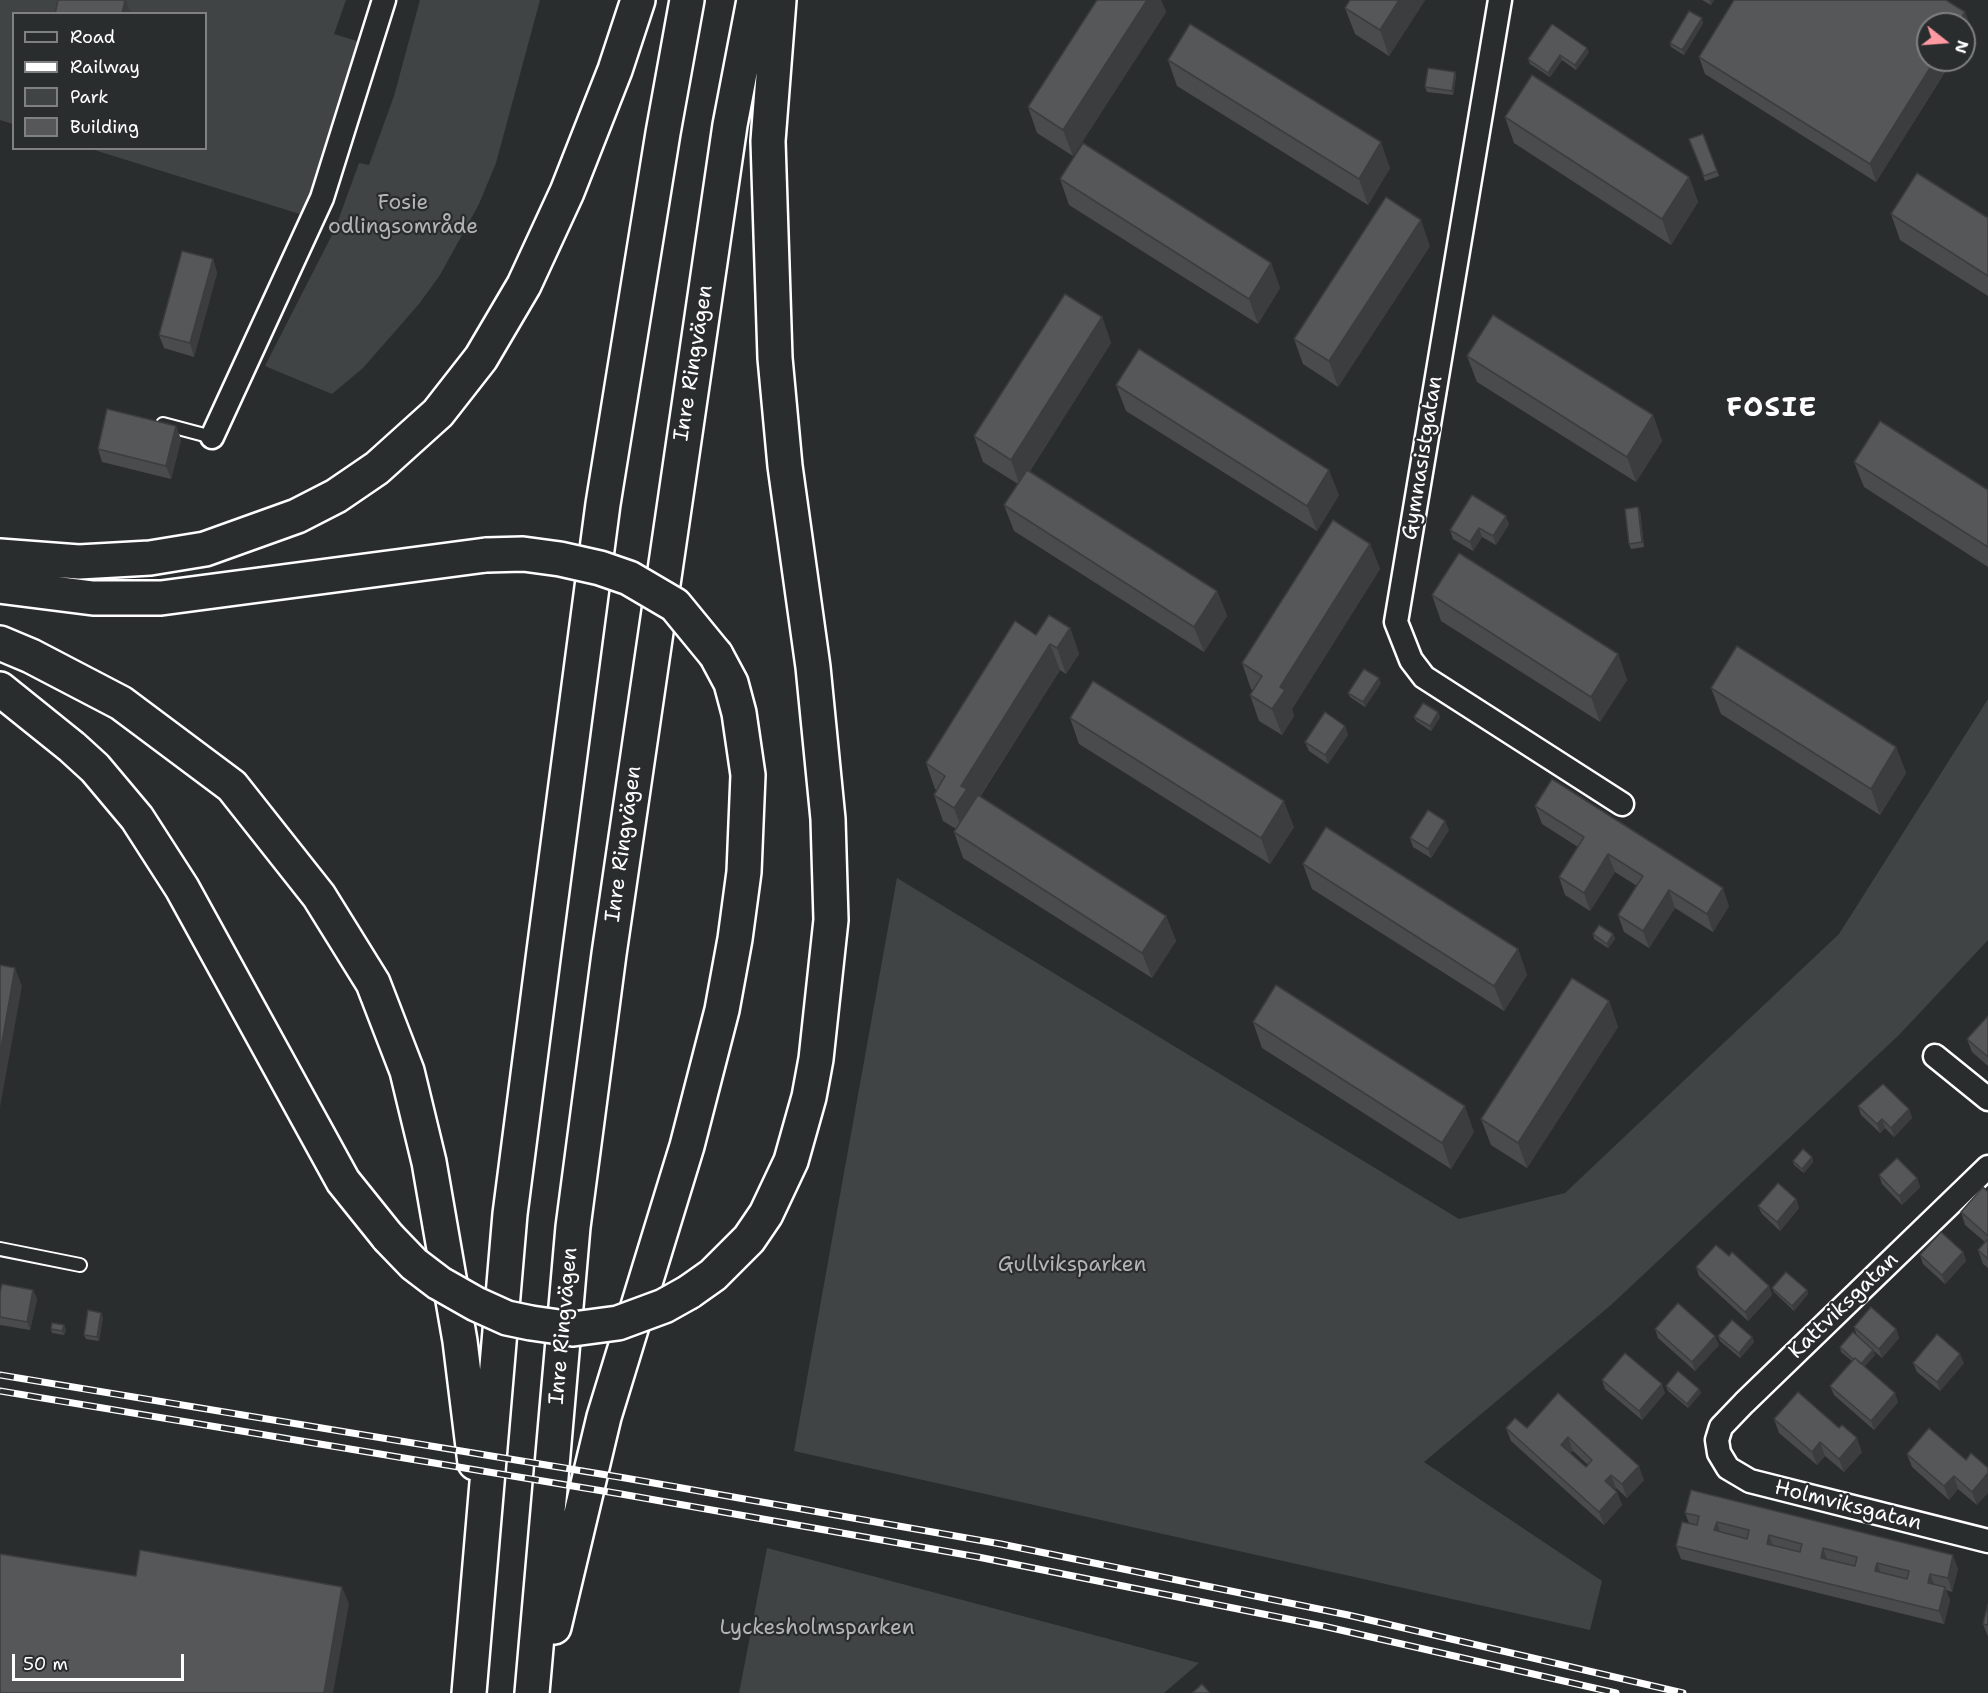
<!DOCTYPE html>
<html>
<head>
<meta charset="utf-8">
<style>
	body { margin:0 }
	#map { position:relative; width:1988px; height:1693px; overflow:hidden; background:#2a2d2e; font-family:"Shantell Sans",sans-serif }
	canvas { display:block }
	.legend { position:absolute; left:12px; top:12px; width:195px; height:138px; box-sizing:border-box; background:#2a2d2e; border:2px solid #7f8182; margin:0; padding:8px 10px; list-style:none; font-size:18px; color:#fff }
	.legend li { display:flex; align-items:center; gap:12px; height:30px }
	.legend b { width:30px; border:2px solid #7f8182 }
	.north { position:absolute; left:1916px; top:12px; width:60px; height:60px; box-sizing:border-box; background:#2a2d2e; border:2px solid #7f8182; border-radius:50%; rotate:107deg; font-size:16px; font-weight:700; line-height:24px; text-align:center; color:#fff }
	.north::after { content:''; display:block; margin:auto; width:21px; height:27px; background:#ff9aa2; clip-path:polygon(50% 0,100% 100%,50% 72%,0 100%) }
	.scale { position:absolute; left:12px; top:1654px; width:172px; height:27px; box-sizing:border-box; border:3px solid #fff; border-top:0; padding-left:8px; font-size:18px; line-height:21px; white-space:nowrap; color:#fff; -webkit-text-stroke:4px #2a2d2e; paint-order:stroke }
</style>
</head>
<body>
<div id="map">
<canvas width="1988" height="1693"></canvas>
<ul class="legend">
<li><b style="height:8px;background:#2a2d2e"></b>Road</li>
<li><b style="height:8px;background:#fff"></b>Railway</li>
<li><b style="height:16px;background:#414445"></b>Park</li>
<li><b style="height:16px;background:#555758"></b>Building</li>
</ul>
<div class="north">N</div>
<div class="scale">50 m</div>
</div>
<script>
const context = document.querySelector('canvas').getContext('2d');
context.lineJoin = 'round';
function fill(path, color) {
  context.fillStyle = color;
  context.fill(path, 'evenodd');
}
function toPath(rows) {
  const path = new Path2D();
  for (const r of rows) {
    path.moveTo(r[0], r[1]);
    for (let i = 2; i < r.length; i += 2) path.lineTo(r[i], r[i + 1]);
  }
  return path;
}
function trace(path, color, width, dash) {
  context.strokeStyle = color;
  context.lineWidth = width;
  context.lineCap = dash ? 'butt' : 'round';
  context.setLineDash(dash || []);
  context.stroke(path);
}
function write(font, color, halo, rows, align = 'center') {
  context.font = font + ' "Shantell Sans",sans-serif';
  context.lineWidth = 4.5;
  context.setLineDash([]);
  context.textBaseline = 'middle';
  context.strokeStyle = halo;
  context.fillStyle = color;
  for (const [text, x, y, turn = 0] of rows) {
    context.save();
    context.translate(x, y);
    context.rotate((+turn || 0) * Math.PI / 180);
    context.textAlign = isNaN(turn) ? turn : align;
    if (halo) context.strokeText(text, 0, 0);
    context.fillText(text, 0, 0);
    context.restore();
  }
}
fill(toPath([
	[0,0,346,0,334,34,360,42,303,215,91,149,206,148,206,14,14,14,13,124,0,120],
	[420,0,540,0,496,163,479,204,440,275,419,304,363,368,332,394,265,366,335,229,359,163,369,165,394,96],
	[1988,699,1988,940,1899,1035,1611,1305,1424,1462,1602,1581,1590,1630,794,1451,897,878,1459,1219,1565,1193,1839,934],
	[767,1548,1199,1663,1164,1693,739,1693]
]), '#414445');
const lane = toPath([
	[163,424,212,437],
	[0,1249,80,1265]
]);
const street = toPath([
	[1500,0,1396,622,1411,660,1424,677,1622,804],
	[212,437,322,198,384,0],
	[1935,1056,1988,1099],
	[1988,1167,1744,1403,1721,1427,1717,1440,1719,1453,1728,1468,1750,1481,1988,1541]
]);
const highway = toPath([
	[0,556,79,562,150,558,205,549,297,516,336,496,377,468,438,413,481,358,524,285,567,192,615,70,638,0],
	[0,586,93,598,161,598,486,555],
	[0,643,31,656,121,703,232,786,319,896,373,983,407,1071,429,1162,460,1341,475,1463],
	[0,689,72,747,95,768,137,818,182,888,343,1181,388,1237],
	[689,1292,713,1275,749,1239,766,1214,791,1161,809,1097,816,1059,831,920,828,819,813,667,785,466,775,358,768,141,779,0],
	[554,1627,604,1417,687,1146,722,1010,735,939,744,872,748,775,739,713,731,683,716,655],
	[469,1693,510,1214,544,951,603,504,663,133,687,0],
	[532,1693,573,1227,609,954,730,125,754,0]
]);
trace(lane, '#fff', 16);
trace(street, '#fff', 27);
trace(highway, '#fff', 38);
trace(lane, '#2a2d2e', 12);
trace(street, '#2a2d2e', 22);
trace(highway, '#2a2d2e', 33);
const rail = toPath([
	[0,1375,625,1478,1001,1544,1348,1615,1683,1693],
	[0,1391,621,1494,978,1557,1323,1626,1616,1693]
]);
trace(rail, '#fff', 7);
trace(rail, '#2a2d2e', 4.5, [14]);
const highwayBridge = toPath([
	[486,555,523,554,560,559,600,568,629,578,675,605,716,655],
	[388,1237,414,1264,439,1283,476,1304,507,1318,531,1323,573,1329,618,1323,664,1306,689,1292]
]);
trace(highwayBridge, '#fff', 38, []);
trace(highwayBridge, '#2a2d2e', 33);
fill(toPath([
	[1097,0,1161,0,1166,12,1073,156,1037,133,1028,107],
	[1350,0,1425,0,1389,56,1355,34,1345,8],
	[1702,0,1714,0,1711,5],
	[1703,23,1684,55,1671,47,1670,43],
	[1972,29,1876,182,1705,74,1699,57],
	[1589,52,1576,70,1562,60,1550,77,1530,64,1528,59],
	[1168,60,1390,168,1368,205,1177,86],
	[1455,72,1456,76,1453,95,1427,92,1425,87],
	[1505,117,1689,177,1698,202,1671,245,1514,143],
	[1703,134,1719,176,1705,181,1689,139],
	[1060,179,1271,263,1280,288,1258,324,1069,205],
	[1891,214,1988,218,1988,296,1900,240],
	[1430,246,1338,387,1303,364,1294,339],
	[213,259,217,273,194,357,164,348,159,335],
	[1102,317,1111,343,1030,471,1217,591,1227,616,1204,652,1014,531,1004,505,1018,484,983,462,974,436],
	[1467,356,1653,415,1662,441,1636,482,1477,382],
	[1116,385,1339,495,1317,531,1126,411],
	[176,426,181,440,171,479,102,462,98,449],
	[1854,462,1988,490,1988,567,1864,487],
	[1640,511,1644,547,1631,549,1629,544],
	[1509,524,1496,545,1482,537,1473,551,1453,539,1450,530],
	[1370,544,1380,569,1292,709,1294,716,1282,735,1259,721,1250,695,1253,690,1251,689,1242,663],
	[1432,595,1618,654,1627,680,1600,722,1441,621],
	[1070,628,1079,654,1066,674,1060,670,980,797,1166,916,1176,941,1152,978,963,858,954,832,956,829,943,821,934,795,937,790,935,789,926,763,1036,635],
	[1381,683,1365,707,1350,697,1348,693],
	[1711,688,1896,747,1906,773,1880,815,1721,714],
	[1438,712,1440,717,1431,731,1416,721,1414,717],
	[1070,718,1294,827,1270,864,1079,744],
	[1345,726,1348,735,1328,764,1309,751,1305,742],
	[1535,806,1729,906,1713,932,1675,908,1649,948,1624,932,1618,915,1637,886,1615,872,1590,911,1565,895,1559,877,1578,847,1542,824],
	[1449,830,1431,858,1413,847,1410,838],
	[1303,864,1518,949,1527,975,1504,1011,1312,889],
	[1593,934,1613,934,1615,939,1608,948,1594,939],
	[1609,1001,1618,1027,1527,1168,1491,1145,1481,1119],
	[1988,1016,1988,1066,1972,1052,1967,1039],
	[1253,1022,1474,1132,1451,1169,1262,1048],
	[1858,1106,1909,1109,1912,1118,1894,1137,1885,1128,1880,1133,1861,1115],
	[1812,1157,1813,1162,1804,1173,1794,1165,1793,1161],
	[1879,1175,1917,1178,1920,1187,1902,1205,1882,1184],
	[1988,1192,1988,1268,1983,1264,1978,1250,1985,1242,1965,1225,1961,1212],
	[1796,1199,1799,1208,1780,1231,1762,1214,1758,1206],
	[1963,1252,1966,1261,1945,1284,1923,1264,1920,1255],
	[1729,1256,1769,1286,1772,1295,1748,1321,1699,1276,1696,1267],
	[1772,1288,1807,1290,1808,1294,1794,1311,1774,1292],
	[33,1290,37,1299,30,1330,0,1325,0,1293],
	[103,1317,99,1341,86,1339,84,1335],
	[64,1325,66,1330,64,1335,52,1333,51,1329],
	[1854,1327,1896,1329,1899,1338,1882,1358,1860,1339,1873,1350,1875,1355,1864,1367,1898,1402,1874,1430,1834,1395,1830,1386,1852,1361,1841,1352,1840,1347,1857,1336],
	[1655,1329,1719,1345,1695,1371,1658,1338],
	[1718,1336,1752,1337,1754,1342,1740,1358,1720,1341],
	[1913,1363,1964,1363,1940,1391,1917,1372],
	[1602,1380,1665,1393,1642,1420,1605,1389],
	[1666,1386,1699,1389,1701,1393,1688,1408,1668,1391],
	[1558,1393,1644,1480,1627,1498,1616,1488,1614,1490,1617,1492,1622,1505,1604,1525,1511,1441,1506,1428,1527,1428],
	[1573,1451,1588,1465,1586,1467,1570,1453],
	[1774,1419,1862,1452,1844,1472,1825,1456,1817,1465,1779,1433],
	[1907,1454,1966,1460,1977,1505,1958,1489,1949,1500,1912,1467],
	[1685,1513,1958,1569,1952,1592,1946,1590,1950,1600,1944,1624,1681,1559,1676,1546,1689,1523],
	[1988,1604,1988,1637,1983,1624]
]), '#494b4c');
fill(toPath([
	[125,0,126,0,131,14,122,14],
	[1147,0,1161,0,1166,12,1073,156,1063,130],
	[1399,0,1425,0,1389,56,1380,30],
	[1709,0,1714,0,1711,5],
	[1965,12,1972,29,1964,41,1964,24,1957,24],
	[1702,18,1703,23,1684,55,1682,50],
	[1587,48,1589,52,1576,70,1575,65],
	[1560,55,1562,60,1550,77,1548,73],
	[1935,60,1952,60,1876,182,1870,164],
	[1455,72,1456,76,1453,95,1452,91],
	[1381,142,1390,168,1368,205,1359,179],
	[1689,177,1698,202,1671,245,1662,219],
	[1421,220,1430,246,1338,387,1329,361],
	[213,259,217,273,194,357,190,343],
	[1271,263,1280,288,1258,324,1249,299],
	[1102,317,1111,343,1020,486,1011,460],
	[1653,415,1662,441,1636,482,1627,457],
	[176,426,181,440,171,479,166,466],
	[1329,470,1339,495,1317,531,1307,506],
	[1638,507,1640,511,1644,547,1642,542],
	[1506,516,1509,524,1496,545,1493,536],
	[1479,528,1482,537,1473,551,1470,542],
	[1370,544,1380,569,1292,709,1294,716,1282,735,1272,709,1280,687],
	[1217,591,1227,616,1204,652,1194,627],
	[1070,628,1079,654,1066,674,1057,648],
	[1050,644,1060,670,973,807,964,834,954,808,961,786],
	[1618,654,1627,680,1600,722,1591,697],
	[1379,678,1381,683,1365,707,1363,702],
	[1438,712,1440,717,1431,731,1430,726],
	[1345,726,1348,735,1328,764,1325,755],
	[1896,747,1906,773,1880,815,1871,789],
	[1284,801,1294,827,1270,864,1261,838],
	[1445,821,1449,830,1431,858,1428,849],
	[1608,854,1615,872,1590,911,1584,893],
	[1723,888,1729,906,1713,932,1707,914],
	[1669,890,1675,908,1649,948,1643,931],
	[1166,916,1176,941,1152,978,1142,953],
	[1613,934,1615,939,1608,948,1607,944],
	[1518,949,1527,975,1504,1011,1494,986],
	[15,968,22,986,0,1107,0,1054],
	[1609,1001,1618,1027,1527,1168,1518,1143],
	[1465,1106,1474,1132,1451,1169,1442,1143],
	[1909,1109,1912,1118,1894,1137,1891,1128],
	[1882,1119,1885,1128,1880,1133,1877,1124],
	[1812,1157,1813,1162,1804,1173,1802,1169],
	[1917,1178,1920,1187,1902,1205,1899,1196],
	[1796,1199,1799,1208,1780,1231,1777,1222],
	[1963,1252,1966,1261,1945,1284,1942,1275],
	[1769,1286,1772,1295,1748,1321,1745,1312],
	[33,1290,37,1299,30,1330,27,1322],
	[1807,1290,1808,1294,1794,1311,1792,1306],
	[101,1313,103,1317,99,1341,97,1337],
	[64,1325,66,1330,64,1335,62,1331],
	[1896,1329,1899,1338,1882,1358,1879,1349],
	[1715,1336,1719,1345,1695,1371,1692,1362],
	[1752,1337,1754,1342,1740,1358,1739,1353],
	[1873,1350,1875,1355,1861,1370,1860,1365],
	[1960,1354,1964,1363,1940,1391,1937,1382],
	[1662,1384,1665,1393,1642,1420,1639,1411],
	[1699,1389,1701,1393,1688,1408,1687,1404],
	[1895,1393,1898,1402,1874,1430,1871,1421],
	[1568,1437,1573,1451,1565,1458,1561,1445],
	[1857,1438,1862,1452,1844,1472,1839,1459],
	[1820,1442,1825,1456,1817,1465,1812,1452],
	[1639,1466,1644,1480,1627,1498,1622,1484],
	[1988,1473,1988,1493,1977,1505,1972,1492],
	[1611,1475,1616,1488,1610,1495,1605,1481],
	[1954,1476,1958,1489,1949,1500,1944,1486],
	[1617,1492,1622,1505,1604,1525,1599,1512],
	[1717,1522,1721,1535,1714,1530],
	[1769,1535,1774,1549,1767,1544],
	[1823,1548,1828,1562,1821,1558],
	[1953,1555,1958,1569,1952,1592,1948,1578],
	[1877,1563,1882,1576,1875,1571],
	[1930,1574,1935,1587,1928,1583],
	[342,1587,349,1604,333,1693,324,1693],
	[1945,1587,1950,1600,1944,1624,1939,1611]
]), '#3c3d3e');
const building = toPath([
	[58,0,125,0,122,14,55,14,58,0],
	[1097,0,1147,0,1063,130,1028,107,1097,0],
	[1350,0,1399,0,1380,30,1345,8,1350,0],
	[1734,0,1946,0,1965,12,1957,24,1928,24,1928,60,1935,60,1870,164,1699,57,1734,0],
	[1689,11,1702,18,1682,50,1670,43,1689,11],
	[1190,24,1381,142,1359,179,1168,60,1190,24],
	[1552,24,1587,48,1575,65,1560,55,1548,73,1528,59,1552,24],
	[1428,68,1455,72,1452,91,1425,87,1428,68],
	[1532,75,1689,177,1662,219,1505,117,1532,75],
	[1703,134,1717,171,1704,176,1689,139,1703,134],
	[1083,143,1271,263,1249,299,1060,179,1083,143],
	[1917,173,1988,218,1988,276,1891,214,1917,173],
	[1386,197,1421,220,1329,361,1294,339,1386,197],
	[182,251,213,259,190,343,159,335,182,251],
	[1065,294,1102,317,1011,460,974,436,1065,294],
	[1493,315,1653,415,1627,457,1467,356,1493,315],
	[1139,349,1329,470,1307,506,1116,385,1139,349],
	[107,409,176,426,166,466,98,449,107,409],
	[1880,421,1988,490,1988,547,1854,462,1880,421],
	[1027,470,1217,591,1194,627,1004,505,1027,470],
	[1472,495,1506,516,1493,536,1479,528,1470,542,1450,530,1472,495],
	[1638,507,1642,542,1629,544,1625,509,1638,507],
	[1333,520,1370,544,1280,687,1285,690,1272,709,1250,695,1262,676,1242,663,1333,520],
	[1459,553,1618,654,1591,697,1432,595,1459,553],
	[1049,615,1070,628,1057,648,1050,644,961,786,967,789,954,808,934,795,945,776,926,763,1015,621,1036,635,1049,615],
	[1737,646,1896,747,1871,789,1711,688,1737,646],
	[1364,669,1379,678,1363,702,1348,693,1364,669],
	[1093,681,1284,801,1261,838,1070,718,1093,681],
	[1423,703,1438,712,1430,726,1414,717,1423,703],
	[1325,712,1345,726,1325,755,1305,742,1325,712],
	[1552,779,1723,888,1707,914,1669,890,1643,931,1618,915,1643,876,1608,854,1584,893,1559,877,1584,837,1535,806,1552,779],
	[978,795,1166,916,1142,953,954,832,978,795],
	[1428,810,1445,821,1428,849,1410,838,1428,810],
	[1326,827,1518,949,1494,986,1303,864,1326,827],
	[1599,925,1613,934,1607,944,1593,934,1599,925],
	[0,965,15,968,0,1054,0,965],
	[1572,978,1609,1001,1518,1143,1481,1119,1572,978],
	[1276,985,1465,1106,1442,1143,1253,1022,1276,985],
	[1988,1016,1988,1057,1967,1039,1988,1016],
	[1883,1084,1909,1109,1891,1128,1882,1119,1877,1124,1858,1106,1883,1084],
	[1803,1149,1812,1157,1802,1169,1793,1161,1803,1149],
	[1897,1158,1917,1178,1899,1196,1879,1175,1897,1158],
	[1778,1183,1796,1199,1777,1222,1758,1206,1778,1183],
	[1983,1187,1988,1192,1988,1236,1961,1212,1983,1187],
	[1941,1232,1963,1252,1942,1275,1920,1255,1941,1232],
	[1988,1239,1988,1259,1978,1250,1988,1239],
	[1716,1245,1729,1256,1732,1252,1769,1286,1745,1312,1696,1267,1716,1245],
	[1786,1272,1807,1290,1792,1306,1772,1288,1786,1272],
	[2,1284,33,1290,27,1322,0,1317,0,1293,2,1284],
	[1678,1303,1715,1336,1692,1362,1655,1329,1678,1303],
	[1871,1307,1896,1329,1879,1349,1854,1327,1871,1307],
	[88,1310,101,1313,97,1337,84,1335,88,1310],
	[1732,1320,1752,1337,1739,1353,1718,1336,1732,1320],
	[52,1323,64,1325,62,1331,51,1329,52,1323],
	[1853,1332,1873,1350,1861,1364,1855,1358,1853,1359,1840,1347,1853,1332],
	[1937,1334,1960,1354,1937,1382,1913,1363,1937,1334],
	[1625,1353,1662,1384,1639,1411,1602,1380,1625,1353],
	[1855,1358,1895,1393,1871,1421,1830,1386,1855,1358],
	[1678,1371,1699,1389,1687,1404,1666,1386,1678,1371],
	[1798,1392,1839,1428,1842,1425,1857,1438,1839,1459,1820,1442,1812,1452,1774,1419,1798,1392],
	[1558,1393,1639,1466,1622,1484,1611,1475,1605,1481,1617,1492,1599,1512,1506,1428,1515,1418,1527,1428,1558,1393],
	[1568,1437,1592,1460,1586,1467,1561,1445,1568,1437],
	[1929,1428,1966,1460,1971,1453,1988,1468,1988,1473,1972,1492,1954,1476,1944,1486,1907,1454,1929,1428],
	[1691,1490,1953,1555,1948,1578,1930,1574,1928,1583,1945,1587,1939,1611,1676,1546,1682,1522,1697,1525,1699,1516,1685,1513,1691,1490],
	[1717,1522,1749,1530,1747,1539,1714,1530,1717,1522],
	[1769,1535,1802,1544,1800,1552,1767,1544,1769,1535],
	[1823,1548,1857,1557,1855,1566,1821,1558,1823,1548],
	[1877,1563,1909,1571,1907,1579,1875,1571,1877,1563],
	[140,1550,342,1587,324,1693,0,1693,0,1554,136,1576,140,1550],
	[1988,1604,1988,1625,1983,1624,1988,1604],
	[1202,1684,1210,1693,1192,1693,1202,1684]
]);
fill(building, '#555758');
trace(building, '#3c3d3e', 1.5);
write('21px', '#b3b4b5', '#2a2d2e', [
	["Fosie",403,204],
	["odlingsområde",403,228],
	["Gullviksparken",1072,1266],
	["Lyckesholmsparken",817,1629]
]);
write('21px', '#fff', '#2a2d2e', [
	["Inre Ringvägen",694,363,-81],
	["Gymnasistgatan",1423,458,-81],
	["Inre Ringvägen",624,844,-82],
	["Kattviksgatan",1844,1306,-44],
	["Inre Ringvägen",564,1326,-85],
	["Holmviksgatan",1848,1506,14]
]);
context.letterSpacing = '1.5px';
write('bold 27px', '#fff', '#2a2d2e', [
	["FOSIE",1772,409]
]);
context.letterSpacing = '0px';
</script>
</body>
</html>
